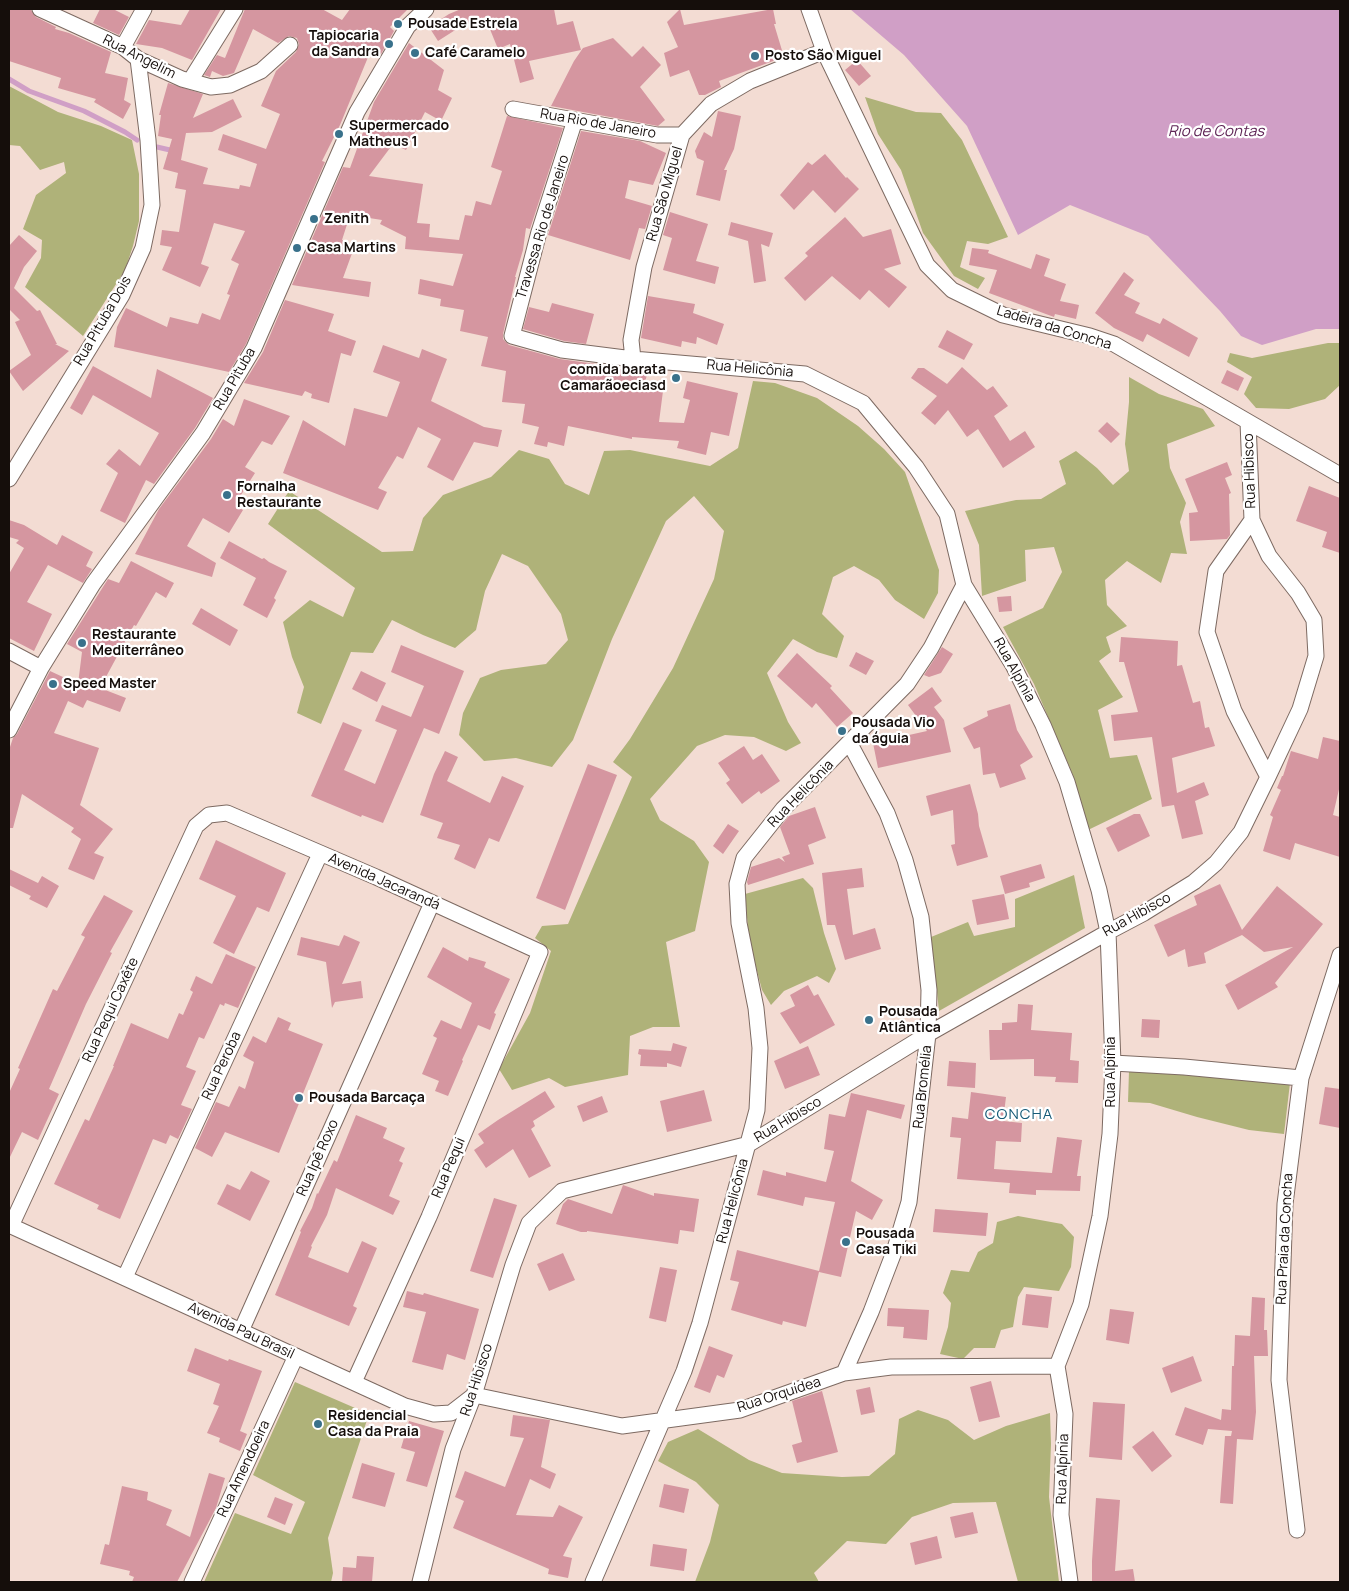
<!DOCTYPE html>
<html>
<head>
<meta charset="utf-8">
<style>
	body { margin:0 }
	#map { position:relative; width:1349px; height:1591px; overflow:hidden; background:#f3dcd3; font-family:Manrope,sans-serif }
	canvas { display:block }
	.frame { position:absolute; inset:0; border:10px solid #150e0b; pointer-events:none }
</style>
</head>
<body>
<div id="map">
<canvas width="1349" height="1591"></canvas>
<div class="frame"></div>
</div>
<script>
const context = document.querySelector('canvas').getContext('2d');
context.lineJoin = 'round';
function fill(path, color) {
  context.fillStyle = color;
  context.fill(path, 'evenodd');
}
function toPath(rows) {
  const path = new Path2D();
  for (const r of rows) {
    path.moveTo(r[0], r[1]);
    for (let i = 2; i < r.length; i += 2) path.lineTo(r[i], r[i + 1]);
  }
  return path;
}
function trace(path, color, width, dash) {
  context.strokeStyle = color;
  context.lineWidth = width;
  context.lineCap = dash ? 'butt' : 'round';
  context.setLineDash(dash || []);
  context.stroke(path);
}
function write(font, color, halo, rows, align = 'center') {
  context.font = font + ' Manrope,sans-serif';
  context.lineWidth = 4.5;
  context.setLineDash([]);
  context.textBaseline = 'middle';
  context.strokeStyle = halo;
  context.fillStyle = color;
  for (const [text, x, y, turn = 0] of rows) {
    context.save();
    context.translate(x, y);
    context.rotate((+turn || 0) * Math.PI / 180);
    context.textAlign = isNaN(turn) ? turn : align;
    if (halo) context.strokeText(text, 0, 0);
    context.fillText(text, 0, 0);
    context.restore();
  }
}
fill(toPath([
	[9,86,58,112,101,126,132,140,139,174,139,221,133,246,125,270,83,336,25,287,41,258,42,240,23,229,36,195,66,173,64,162,40,170,20,146,9,145],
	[865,97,916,112,941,113,962,140,1008,237,988,244,967,241,960,267,985,278,978,289,954,276,923,233,901,170,878,134],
	[1328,343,1340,343,1340,385,1325,399,1289,409,1256,408,1244,394,1252,377,1227,362,1230,353,1252,358],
	[1129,377,1159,394,1203,409,1215,426,1167,444,1170,468,1186,503,1180,522,1187,554,1171,553,1161,583,1127,561,1105,580,1107,605,1127,626,1106,637,1111,652,1099,661,1123,697,1098,710,1110,758,1137,755,1152,799,1088,830,1072,773,1034,684,1003,627,1043,608,1062,572,1054,547,1025,550,1026,581,982,596,979,545,965,511,1016,500,1041,499,1066,484,1059,461,1076,451,1097,468,1113,485,1129,471,1125,444,1129,402],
	[753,381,775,383,817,398,858,426,884,449,905,472,939,570,938,593,924,619,895,600,879,580,854,566,833,577,822,614,844,636,837,658,817,652,793,639,767,673,788,722,801,743,786,751,754,737,725,735,697,746,650,799,660,820,694,841,709,862,695,931,666,942,680,1027,653,1027,630,1036,628,1075,565,1087,549,1078,512,1090,499,1069,530,1013,551,951,535,938,542,926,568,924,632,777,613,762,630,739,673,668,714,579,724,531,694,496,666,521,612,639,573,740,552,767,516,758,484,761,459,735,463,713,480,678,501,670,546,664,568,640,561,614,528,566,502,554,485,591,476,630,455,648,423,635,392,620,373,653,351,652,321,724,297,713,304,687,292,657,283,622,310,600,343,617,355,588,268,524,289,491,382,552,413,551,423,518,443,495,491,477,519,450,549,459,565,484,589,495,604,451,630,450,710,466,738,448],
	[1074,875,1085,928,939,1011,931,937,968,922,974,936,1015,927,1015,899],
	[803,878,813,888,824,933,836,969,829,983,817,976,784,991,771,1005,762,990,749,940,745,894],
	[1129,1071,1290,1083,1284,1134,1249,1130,1197,1117,1150,1103,1128,1102],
	[1018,1216,1062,1224,1074,1237,1071,1267,1059,1291,1024,1287,1018,1297,1013,1327,1001,1330,995,1348,974,1348,963,1359,940,1354,948,1327,951,1303,943,1293,951,1270,969,1272,978,1252,993,1243,997,1222],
	[295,1382,369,1414,328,1538,333,1573,331,1582,204,1582,235,1513,291,1534,305,1502,253,1475],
	[918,1410,948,1420,974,1440,1006,1426,1050,1413,1051,1444,1049,1497,1059,1582,1018,1582,996,1502,953,1503,912,1517,886,1544,847,1541,814,1573,819,1582,695,1582,710,1542,719,1505,696,1482,658,1461,668,1442,698,1429,749,1460,782,1473,842,1477,869,1476,895,1454,899,1419]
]), '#afb279');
fill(toPath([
	[850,9,1340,9,1340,329,1316,329,1262,345,1241,336,1220,311,1148,236,1070,205,1018,235,967,126,904,55]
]), '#d09fc6');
trace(toPath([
	[9,79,29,91,84,111,125,132,137,140],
	[157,147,170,150]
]), '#d09fc6', 5);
fill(toPath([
	[9,9,31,10,36,17,56,27,55,29,69,33,111,52,105,73,128,78,124,100,131,104,123,119,94,102,96,99,58,88,61,78,9,61],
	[100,9,113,9,129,17,119,35,93,23],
	[190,9,221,9,192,60,162,48,136,44,149,20,181,25],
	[245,9,322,9,342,20,350,9,408,9,390,27,394,31,381,54,371,50,340,125,322,161,325,162,246,344,229,372,114,347,117,327,126,308,167,327,170,317,198,324,202,313,220,320,230,295,227,294,239,264,231,260,245,231,214,223,201,264,209,267,200,287,162,270,172,247,160,245,162,230,179,232,186,190,175,188,178,173,163,169,172,139,158,136,161,115,159,115,168,83,203,94,193,118,233,99,242,117,212,132,186,133,181,160,208,168,203,184,239,189,240,185,250,187,257,164,218,150,223,134,266,149,280,114,261,106,276,71,296,52,299,44,297,38,289,36,278,43,253,29,234,73,223,76,212,71,210,77,204,75,217,55,225,58],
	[461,9,554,9,557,25,573,21,581,50,529,61,534,79,520,83,510,44,498,49,485,17,460,27,438,41,429,27,449,14],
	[680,9,684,25,773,9,776,24,774,24,784,57,719,81,721,87,705,95,699,95,689,70,670,77,664,53,678,47,667,22],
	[613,38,632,57,643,46,661,65,640,87,665,120,658,126,551,106,574,61,583,48],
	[409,43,444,70,438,90,452,98,441,121,425,112,406,150,393,144,369,176,423,184,417,223,430,224,429,237,459,240,465,215,472,216,476,201,491,205,502,171,491,167,507,116,563,128,530,229,526,228,523,250,515,277,516,277,503,334,503,339,509,345,560,359,603,365,647,375,643,389,663,391,659,422,684,423,690,400,683,398,687,381,738,393,729,436,711,432,706,455,677,448,679,441,632,437,632,439,568,426,564,446,548,442,547,447,534,444,539,427,522,423,525,404,502,402,506,371,481,366,488,337,460,331,464,310,440,306,441,299,418,294,420,279,453,286,463,254,405,249,406,237,380,224,382,220,350,215,342,240,355,245,343,278,371,282,369,297,292,285,343,167,350,168,374,102],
	[857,60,871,76,859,86,845,70],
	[718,111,741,116,734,149,724,170,727,170,720,201,696,195,704,161,697,158,695,151,704,132,712,137],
	[581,131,640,141,666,153,653,185,629,180,625,198,652,206,645,229,639,228,630,260,548,235],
	[825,154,846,178,847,177,859,189,835,213,813,190,794,210,780,195,808,162,812,165],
	[670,212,708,224,696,261,719,267,715,284,663,270,672,238,663,235],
	[845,217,863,237,891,229,901,264,884,269,907,287,889,308,869,290,860,300,832,276,805,301,784,278,808,256,805,253],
	[731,222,773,233,769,247,761,244,766,281,754,283,748,241,728,235],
	[19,235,37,251,24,267,14,288,37,311,40,310,57,344,55,344,69,351,23,391,9,371,31,355,15,322,20,320,9,309,9,246],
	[972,248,989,250,988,253,1031,269,1036,254,1050,259,1044,276,1066,284,1060,301,1079,305,1076,319,1055,314,1054,317,989,293,997,270,969,265],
	[1124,272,1134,280,1124,295,1140,303,1135,313,1160,324,1163,318,1198,338,1189,357,1147,334,1143,342,1114,328,1095,313],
	[648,296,695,304,693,313,724,324,717,345,697,337,696,344,682,341,681,347,641,338],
	[285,300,334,314,328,331,356,341,351,356,341,353,329,403,311,398,312,394,305,391,302,396,244,383,263,352],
	[552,303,594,314,586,344,564,341,523,329,529,307,549,312],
	[947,330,973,344,964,360,938,347],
	[383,345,419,358,422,349,447,359,431,401,484,427,502,430,498,447,474,442,453,481,427,467,441,439,418,427,403,459,397,456,378,488,387,492,378,510,283,473,303,420,345,446,354,408,387,417,400,382,373,372],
	[93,366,151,398,157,369,213,398,195,428,154,484,146,480,125,523,100,511,118,473,106,464,119,449,140,466,159,433,93,395,82,415,70,408],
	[962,367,987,390,993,386,1008,406,994,416,1010,441,1025,431,1035,447,1003,468,978,429,967,437,948,410,935,425,921,413,937,396,911,378,918,368,924,368,947,384],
	[1227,370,1244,378,1238,391,1221,383],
	[244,399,290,416,272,445,262,441,245,467,255,473,241,495,244,497,238,507,243,510,229,533,203,518,187,546,216,563,212,577,135,554,159,509,211,439,223,419,234,426],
	[1107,422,1120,434,1111,443,1098,431],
	[1227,462,1232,475,1225,478,1231,493,1229,494,1230,535,1227,539,1190,541,1189,513,1198,512,1185,479],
	[1309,486,1340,498,1340,553,1322,547,1327,532,1296,521],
	[9,520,24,525,57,545,62,535,93,552,86,566,92,569,83,583,48,565,27,602,52,614,34,651,9,638,9,574,24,548,16,543,19,540,9,537],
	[229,541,262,559,264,558,269,562,287,571,274,598,276,600,267,618,243,605,256,578,220,558],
	[131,561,174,583,166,598,156,592,136,626,134,625,100,688,126,698,120,712,87,700,83,708,68,701,54,733,99,748,80,805,113,829,94,853,104,857,94,880,68,869,81,839,71,832,74,828,22,794,13,828,9,828,9,750,13,738,17,734,50,671,78,684,82,652,67,644,108,579,119,583],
	[1011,596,1012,611,999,612,997,597],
	[201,608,238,630,230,646,192,624],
	[1121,637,1178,641,1177,666,1182,665,1193,703,1200,701,1205,728,1209,727,1215,746,1172,758,1177,793,1204,782,1209,795,1195,801,1203,834,1182,839,1174,805,1162,807,1152,737,1114,741,1111,715,1138,712,1124,662,1119,662],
	[401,645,464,671,439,734,424,728,383,823,362,815,361,817,311,796,343,722,362,730,344,770,375,784,397,730,375,721,382,705,411,717,424,686,391,672],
	[942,647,953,654,941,673,929,677,924,675],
	[856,652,874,661,866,675,849,666],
	[797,653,832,686,830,688,853,713,837,727,816,703,812,708,777,676],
	[361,671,386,683,377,702,352,689],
	[932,687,942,701,934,707,944,720,951,752,878,768,873,743,927,731,908,705],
	[1010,704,1017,730,1033,757,1020,765,1026,779,1000,788,995,773,983,775,980,747,974,749,963,728,988,716,987,711],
	[1323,737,1340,741,1340,785,1333,815,1340,817,1340,857,1295,843,1290,860,1263,851,1273,817,1270,815,1281,790,1277,788,1282,776,1283,776,1291,751,1318,759],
	[744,746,753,760,762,754,780,781,761,794,759,791,742,804,726,783,730,780,718,763],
	[445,751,458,757,447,781,490,803,502,776,524,786,499,842,489,838,475,869,454,859,460,845,437,838,443,823,420,815,434,774],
	[588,764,617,775,565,910,536,898],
	[970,784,978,814,979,826,988,857,957,866,951,845,955,844,953,810,931,816,926,796],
	[815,807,826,838,808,845,814,864,748,885,747,882,751,867,779,858,785,862,782,857,790,854,780,827,789,816],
	[1134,814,1140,814,1150,836,1118,852,1106,828],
	[728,824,739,831,723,854,713,846],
	[216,840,286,873,269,912,257,907,234,954,213,943,236,896,199,879],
	[1041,864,1045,878,1029,883,1030,887,1005,894,1000,876],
	[862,868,864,887,847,889,853,935,875,928,881,949,845,960,835,925,827,925,822,873],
	[9,869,38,883,42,876,59,886,47,908,29,899,31,896,9,885],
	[1220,884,1242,930,1277,886,1323,924,1275,983,1278,987,1238,1010,1225,985,1293,947,1264,952,1242,935,1204,953,1206,963,1188,967,1185,949,1168,957,1154,925,1197,905,1194,896],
	[1004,894,1009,919,977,925,972,900],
	[104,895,133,911,110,952,112,953,86,1004,49,1089,59,1094,38,1140,22,1132,9,1159,9,1093,20,1069,18,1068,53,989,57,991,85,937,81,935],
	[344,935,360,942,342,984,361,981,363,998,335,1002,332,1008,326,962,297,955,301,937,339,946],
	[443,947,468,961,469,957,486,962,484,967,510,979,494,1013,496,1014,490,1030,478,1025,462,1060,463,1061,448,1096,435,1091,439,1081,422,1074,437,1038,433,1036,441,1020,461,1029,472,1003,427,977],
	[226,954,256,967,238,1008,225,1003,224,1006,220,1004,204,1039,199,1037,186,1067,196,1071,181,1105,192,1109,178,1139,170,1135,166,1144,153,1139,120,1219,97,1209,99,1205,54,1184,85,1119,89,1121,114,1066,113,1066,131,1023,168,1039,179,1013,183,1015,193,992,190,990,196,976,212,984],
	[808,985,814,996,818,994,835,1025,800,1044,780,1013,795,1006,790,995],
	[1018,1004,1033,1005,1031,1030,1072,1033,1070,1060,1079,1061,1078,1083,1055,1082,1056,1077,1034,1076,1034,1059,990,1060,989,1030,1002,1030,1002,1023,1017,1022],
	[278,1017,291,1023,288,1030,323,1044,279,1153,225,1132,212,1157,195,1148,216,1102,229,1107,239,1086,245,1089,254,1062,243,1056,253,1036,266,1043],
	[1142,1019,1160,1020,1159,1038,1141,1037],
	[673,1043,687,1047,681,1067,667,1063,667,1067,640,1066,641,1055,638,1054,639,1049,671,1051],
	[808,1046,820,1075,785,1089,774,1061],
	[949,1061,976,1063,975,1088,947,1086],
	[1325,1087,1340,1089,1340,1128,1319,1124],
	[704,1090,712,1121,667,1132,660,1101],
	[545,1091,555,1107,533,1121,535,1126,531,1129,551,1166,529,1178,513,1149,486,1168,474,1150,484,1143,478,1134,498,1120],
	[971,1092,1006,1097,1003,1121,1022,1123,1021,1142,996,1141,994,1169,1052,1173,1057,1137,1082,1140,1077,1176,1081,1176,1080,1191,1036,1190,1036,1195,1009,1193,1010,1183,957,1179,961,1138,950,1137,952,1117,968,1119],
	[851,1093,905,1105,901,1119,867,1110,851,1181,883,1200,872,1220,856,1211,841,1277,819,1272,806,1327,783,1321,782,1325,731,1310,739,1282,730,1280,737,1250,819,1271,835,1202,805,1197,803,1206,757,1195,763,1170,786,1176,786,1172,826,1182,834,1151,824,1149,829,1114,845,1117],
	[602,1096,608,1112,583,1122,577,1106],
	[356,1115,387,1128,383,1138,405,1148,399,1161,403,1163,389,1196,400,1201,393,1215,336,1188,327,1215,311,1246,312,1247,308,1257,348,1273,362,1241,377,1248,353,1306,357,1308,349,1326,275,1295,301,1232,300,1231,312,1208,317,1193,318,1194,334,1160,337,1162],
	[251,1171,270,1181,250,1221,217,1204,227,1184,240,1190],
	[623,1185,654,1196,654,1193,699,1199,694,1232,680,1230,678,1244,587,1231,587,1232,581,1232,556,1224,563,1204,568,1199,612,1214],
	[494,1198,517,1205,493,1278,470,1271],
	[935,1209,988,1213,986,1236,933,1232],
	[563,1253,575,1280,549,1291,537,1264],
	[660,1267,677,1270,666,1322,649,1318],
	[407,1291,423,1295,424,1293,479,1309,465,1360,447,1354,443,1370,412,1362,426,1312,403,1307],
	[1026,1294,1052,1297,1048,1328,1022,1325],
	[1252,1297,1265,1298,1264,1330,1267,1330,1268,1356,1254,1356,1256,1412,1253,1440,1237,1439,1233,1504,1220,1503,1225,1436,1231,1436,1232,1431,1208,1429,1203,1445,1175,1435,1185,1407,1221,1420,1222,1409,1231,1410,1232,1366,1234,1366,1235,1335,1250,1336],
	[888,1308,929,1310,927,1340,903,1338,904,1327,887,1326],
	[1110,1309,1134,1312,1129,1344,1106,1340],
	[709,1346,733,1355,724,1378,717,1375,710,1393,694,1387],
	[195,1348,228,1361,229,1359,262,1371,240,1431,247,1434,240,1451,219,1442,220,1438,207,1433,219,1406,213,1404,220,1384,187,1371],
	[1193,1356,1202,1381,1171,1393,1162,1368],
	[991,1381,1000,1417,979,1422,970,1387],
	[870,1387,875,1412,861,1415,856,1390],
	[822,1391,838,1452,797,1463,792,1445,802,1442,792,1401],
	[1093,1402,1125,1404,1122,1460,1089,1457],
	[513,1415,550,1420,541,1467,556,1474,550,1489,530,1479,516,1515,553,1517,559,1505,583,1517,563,1556,572,1558,568,1578,548,1574,549,1569,453,1528,464,1501,455,1497,465,1471,505,1487,524,1438,510,1436],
	[409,1421,444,1431,427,1487,406,1481,415,1452,401,1448],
	[1153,1431,1172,1456,1152,1472,1132,1447],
	[362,1463,395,1473,385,1507,352,1498],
	[209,1473,225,1478,216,1508,177,1582,132,1582,134,1577,129,1575,130,1571,100,1564,105,1544,109,1545,122,1486,148,1492,147,1500,172,1510,166,1525,190,1537],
	[664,1484,689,1489,684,1513,659,1507],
	[275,1497,293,1504,285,1525,267,1517],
	[1096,1498,1120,1500,1115,1571,1133,1569,1135,1582,1092,1582,1092,1561],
	[973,1512,978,1533,955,1538,950,1517],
	[937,1536,942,1558,915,1565,910,1543],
	[653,1544,687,1549,684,1571,650,1566],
	[357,1556,374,1557,372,1582,342,1582,343,1567,356,1568]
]), '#d596a0');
const street = toPath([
	[40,9,123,47,138,59,182,79,211,87,230,85,261,71,290,45],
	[809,9,824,51,927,265,952,290,1003,315,1090,336,1114,344,1340,475],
	[123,47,144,9],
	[190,81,235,9],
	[513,109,657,135,682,135],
	[575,120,539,232,512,336,562,350,633,359,805,374,863,403,916,467,947,514,964,585,1013,665,1043,725,1067,782,1099,890,1108,932,1113,1063,1110,1134,1100,1216,1081,1304,1057,1366,1065,1414,1061,1515,1070,1582],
	[633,359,631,340,644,267,682,135,711,104,750,81,824,51],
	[9,479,122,295,143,248,152,205,148,140,138,59],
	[1252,520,1216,571,1207,632,1234,711,1268,777],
	[9,651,41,668],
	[9,730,41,668,93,584,203,433,254,348,357,112,408,26,426,9],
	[1113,1063,1184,1067,1301,1078],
	[9,1225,405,1406,434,1414,451,1413,473,1396],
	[11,1226,196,826,209,815,227,813,376,877,540,952,429,1217,354,1382],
	[125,1277,320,854],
	[241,1331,432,903],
	[844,1373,871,1312,894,1252,909,1202,928,1034,929,990,921,917,905,860,887,813,850,744],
	[474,1395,622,1426,740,1410,844,1373,891,1367,1057,1366],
	[1297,1530,1279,1380,1285,1204,1301,1078,1340,955],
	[192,1582,296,1356],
	[420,1582,453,1449,474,1395,513,1265,529,1223,562,1191,749,1144,928,1034,1108,932,1144,913,1194,882,1216,863,1241,832,1268,777,1300,709,1316,656,1314,620,1298,593,1269,556,1252,520,1248,422],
	[593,1582,684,1371,700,1323,757,1110,760,1048,756,1008,739,923,737,884,744,858,783,809,907,684,931,648,964,585]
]);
trace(street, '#7d6a62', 17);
trace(street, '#fff', 15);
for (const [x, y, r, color] of [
	[398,24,5,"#39718b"],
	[389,44,5,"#39718b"],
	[415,53,5,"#39718b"],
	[755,56,5,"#39718b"],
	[339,134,5,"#39718b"],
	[314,219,5,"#39718b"],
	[297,248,5,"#39718b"],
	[676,378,5,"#39718b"],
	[227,495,5,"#39718b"],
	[82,643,5,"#39718b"],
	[53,684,5,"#39718b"],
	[842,731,5,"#39718b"],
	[869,1020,5,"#39718b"],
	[299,1098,5,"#39718b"],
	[846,1242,5,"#39718b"],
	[318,1424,5,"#39718b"]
]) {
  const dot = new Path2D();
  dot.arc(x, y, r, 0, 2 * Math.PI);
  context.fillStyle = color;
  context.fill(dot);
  trace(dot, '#fff', 2);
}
write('bold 14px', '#150e0b', '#fff', [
	["Pousade Estrela",408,24],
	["Tapiocaria",379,36,"right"],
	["da Sandra",379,52,"right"],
	["Café Caramelo",425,53],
	["Posto São Miguel",765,56],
	["Supermercado",349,126],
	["Matheus 1",349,142],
	["Zenith",324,219],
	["Casa Martins",307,248],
	["comida barata",666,370,"right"],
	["Camarãoeciasd",666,386,"right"],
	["Fornalha",237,487],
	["Restaurante",237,503],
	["Restaurante",92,635],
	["Mediterrâneo",92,651],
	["Speed Master",63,684],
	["Pousada Vio",852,723],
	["da águia",852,739],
	["Pousada",879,1012],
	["Atlântica",879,1028],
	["Pousada Barcaça",309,1098],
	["Pousada",856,1234],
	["Casa Tiki",856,1250],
	["Residencial",328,1416],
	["Casa da Praia",328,1432]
], 'left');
write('14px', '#150e0b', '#fff', [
	["Rua Angelim",139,57,27],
	["Rua Rio de Janeiro",598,124,10],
	["Rua São Miguel",665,194,-74],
	["Travessa Rio de Janeiro",543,227,-73],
	["Rua Pituba Dois",103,321,-60],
	["Ladeira da Concha",1054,328,17],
	["Rua Helicônia",750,369,5],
	["Rua Pituba",235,379,-60],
	["Rua Hibisco",1250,471,-92],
	["Rua Alpínia",1014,670,61],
	["Rua Helicônia",801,794,-46],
	["Avenida Jacarandá",384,882,24],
	["Rua Hibisco",1137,915,-29],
	["Rua Pequi Caxête",111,1010,-65],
	["Rua Peroba",222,1066,-65],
	["Rua Alpínia",1111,1072,-90],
	["Rua Bromélia",923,1087,-84],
	["Rua Hibisco",788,1120,-31],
	["Rua Ipê Roxo",318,1158,-66],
	["Rua Pequi",449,1168,-67],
	["Rua Helicônia",733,1201,-75],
	["Rua Praia da Concha",1285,1239,-87],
	["Avenida Pau Brasil",241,1331,25],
	["Rua Hibisco",477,1380,-72],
	["Rua Orquídea",779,1395,-18],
	["Rua Amendoeira",244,1469,-65],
	["Rua Alpínia",1063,1469,-88]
]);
write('italic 15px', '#5f2556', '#fff', [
	["Rio de Contas",1216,132]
]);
context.letterSpacing = '1px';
write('15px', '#155a77', '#fff', [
	["CONCHA",1019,1115]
]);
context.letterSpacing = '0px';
</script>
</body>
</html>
